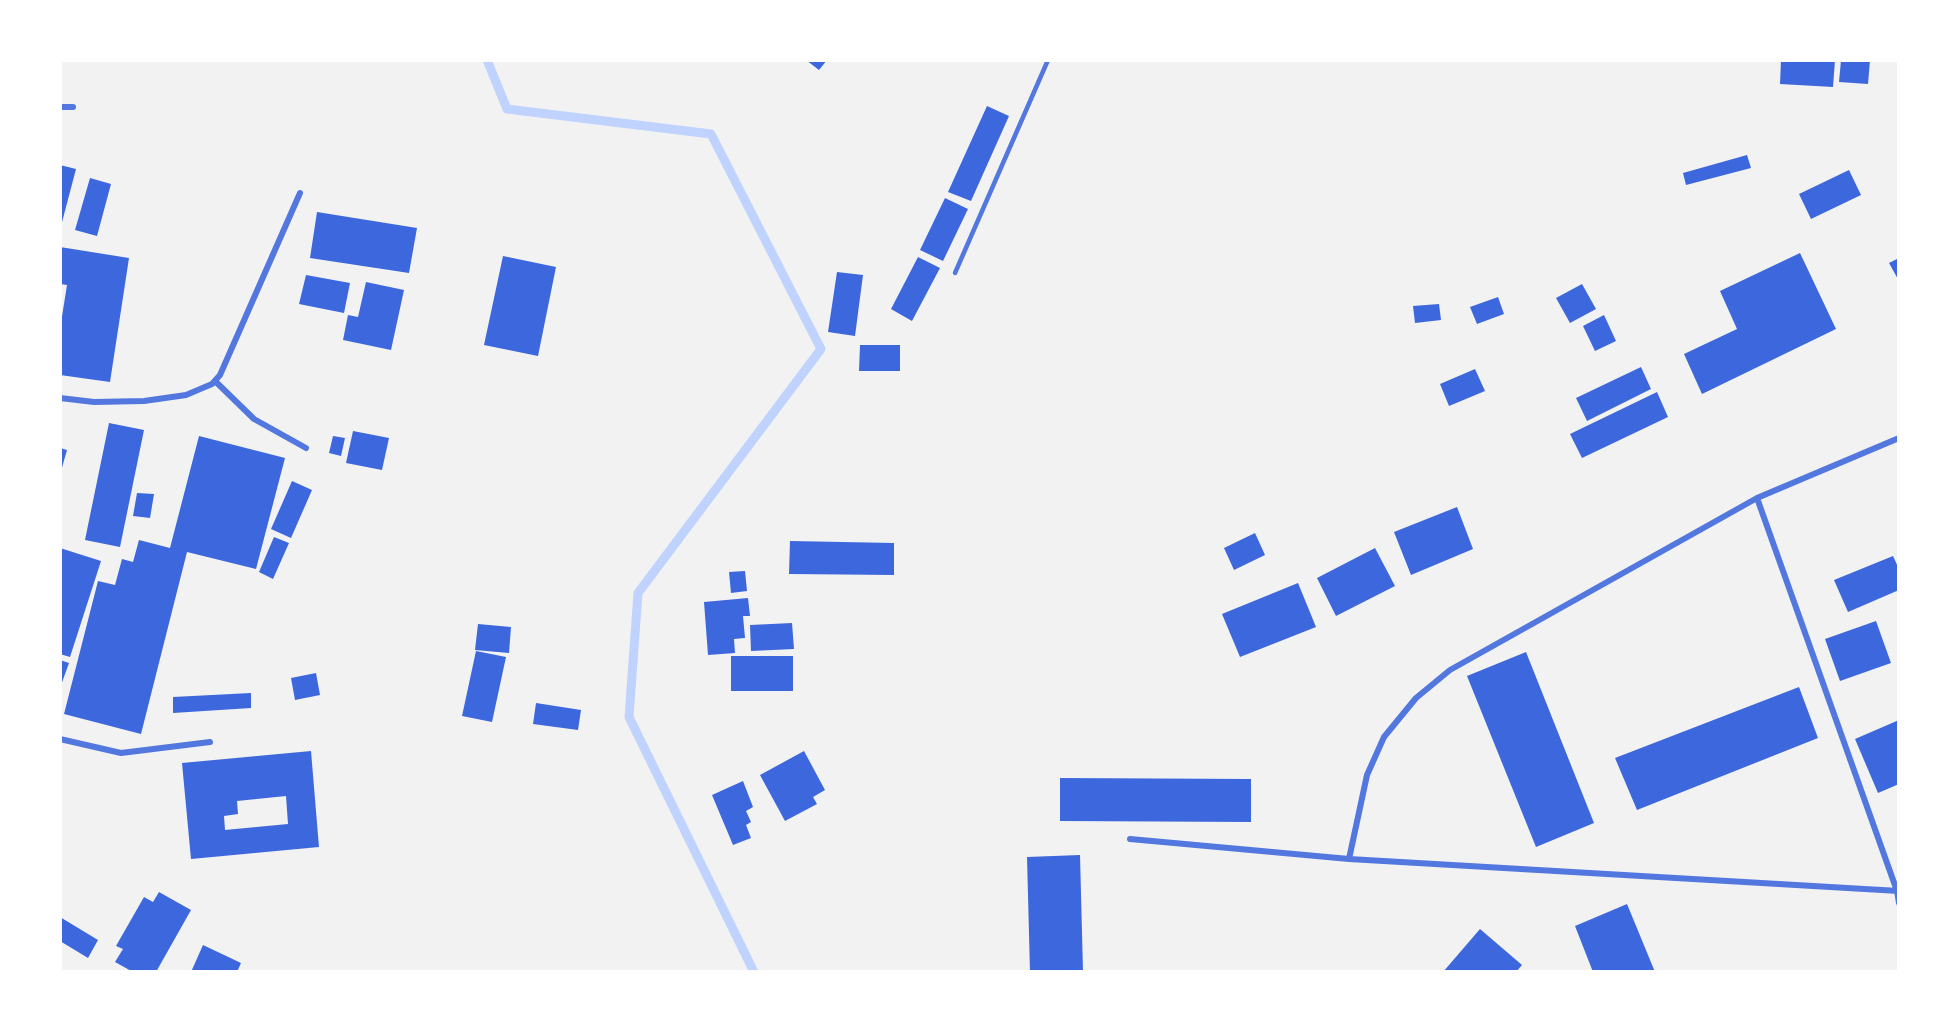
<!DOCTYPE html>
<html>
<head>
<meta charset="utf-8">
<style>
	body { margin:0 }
	#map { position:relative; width:1959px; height:1032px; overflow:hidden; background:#f2f2f2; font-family:"Sofia Sans Condensed",sans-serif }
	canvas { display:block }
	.frame { position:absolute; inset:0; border:62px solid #fff; pointer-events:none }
</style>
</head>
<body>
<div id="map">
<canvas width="1959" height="1032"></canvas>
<div class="frame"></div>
</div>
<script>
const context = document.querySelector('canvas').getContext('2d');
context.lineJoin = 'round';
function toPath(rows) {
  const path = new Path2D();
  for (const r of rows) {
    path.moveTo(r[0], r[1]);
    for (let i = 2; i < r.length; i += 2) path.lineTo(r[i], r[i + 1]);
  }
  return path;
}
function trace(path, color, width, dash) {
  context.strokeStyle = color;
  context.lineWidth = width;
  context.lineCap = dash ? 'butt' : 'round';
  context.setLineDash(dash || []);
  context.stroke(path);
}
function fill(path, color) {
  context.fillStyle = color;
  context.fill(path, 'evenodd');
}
trace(toPath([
	[487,60,507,109,711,134,821,349,638,593,629,717,754,972]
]), '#bfd3fe', 9);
fill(toPath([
	[806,60,827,60,819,70],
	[1781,60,1835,60,1833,87,1780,84],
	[1841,60,1870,60,1868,84,1839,82],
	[987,106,1009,116,971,201,948,192],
	[1747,155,1751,168,1686,185,1683,173],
	[60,165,76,169,61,226,60,226],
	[1849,170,1861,195,1811,219,1799,194],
	[90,178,111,184,97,236,75,230],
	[945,198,968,209,943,261,920,250],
	[317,212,417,228,409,273,310,258],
	[60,247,129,258,110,382,60,375,60,329,67,285,60,284],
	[1800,253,1836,329,1702,394,1684,354,1737,329,1720,291],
	[503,256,556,267,538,356,484,345],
	[918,257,940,268,912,321,891,309],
	[1899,258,1899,281,1889,263],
	[837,272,863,275,855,336,828,332],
	[306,275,350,283,344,313,299,304],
	[366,282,404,290,391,350,343,340,348,315,358,317],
	[1582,284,1596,309,1570,323,1556,298],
	[1498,297,1504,314,1477,324,1470,307],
	[1439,304,1441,320,1415,323,1413,306],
	[1604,315,1616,341,1595,351,1583,326],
	[860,345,900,345,900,371,859,371],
	[1641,367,1651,389,1587,421,1576,398],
	[1475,369,1485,391,1449,406,1440,384],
	[1657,392,1668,417,1582,458,1570,434],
	[109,423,144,430,120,547,85,540],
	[353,431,389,438,382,470,346,463],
	[199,436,285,458,256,569,187,552,141,734,64,714,98,581,115,585,122,559,133,562,139,540,170,548],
	[333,436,345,438,341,456,329,453],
	[60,448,67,450,61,471,60,471],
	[292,481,312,490,291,538,271,529],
	[137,493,154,494,150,518,133,516],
	[1457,507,1473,549,1411,575,1394,532],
	[1255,533,1265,555,1234,570,1224,548],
	[274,537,289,543,273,579,259,572],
	[790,541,894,543,894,575,789,574],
	[60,548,101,561,70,657,60,654],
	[1375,548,1395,586,1336,616,1317,578],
	[1893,556,1899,569,1899,590,1848,612,1834,580],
	[745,571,747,591,731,593,729,572],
	[1298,583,1316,627,1240,657,1222,614],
	[748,598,750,616,743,616,745,638,734,639,735,653,708,655,704,602],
	[1876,621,1891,663,1840,681,1825,639],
	[792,623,794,649,751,651,750,625],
	[478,624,511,627,509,653,475,650],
	[476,651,506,657,492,722,462,716],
	[1526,652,1594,823,1536,847,1467,676],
	[731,656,793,656,793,691,731,691],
	[60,660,69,663,60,688],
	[316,673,320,695,295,700,291,678],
	[1799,687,1818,738,1637,810,1615,758],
	[251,693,251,708,173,713,173,697],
	[536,703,581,710,578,730,533,724],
	[1899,720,1899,784,1878,793,1855,739],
	[311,751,319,847,191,859,182,763],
	[286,796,288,824,225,830,224,816,238,814,237,801],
	[804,751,825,790,813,797,817,804,785,821,760,775],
	[1060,778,1251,779,1251,822,1060,821],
	[743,781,753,807,746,811,751,822,746,825,751,838,733,845,712,795],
	[1080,855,1083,972,1030,972,1027,857],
	[159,892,191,910,156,972,133,972,115,962,123,949,116,946,144,897,153,902],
	[1627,904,1655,972,1593,972,1575,926],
	[60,917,98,940,88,958,60,941],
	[1480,929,1522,965,1516,972,1443,972],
	[203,945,241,963,237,972,191,972]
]), '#3d67dc');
trace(toPath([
	[955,273,1048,60]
]), '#5277de', 4.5);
trace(toPath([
	[60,107,73,107],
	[215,381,254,419,306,448],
	[60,398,94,402,144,401,186,395,212,384,220,375,300,193],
	[1757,498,1897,891,1899,903],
	[60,739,121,753,210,742],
	[1130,839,1349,859,1899,891],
	[1349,859,1367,775,1384,737,1416,698,1450,670,1757,498,1899,438]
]), '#5277de', 6);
</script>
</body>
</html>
